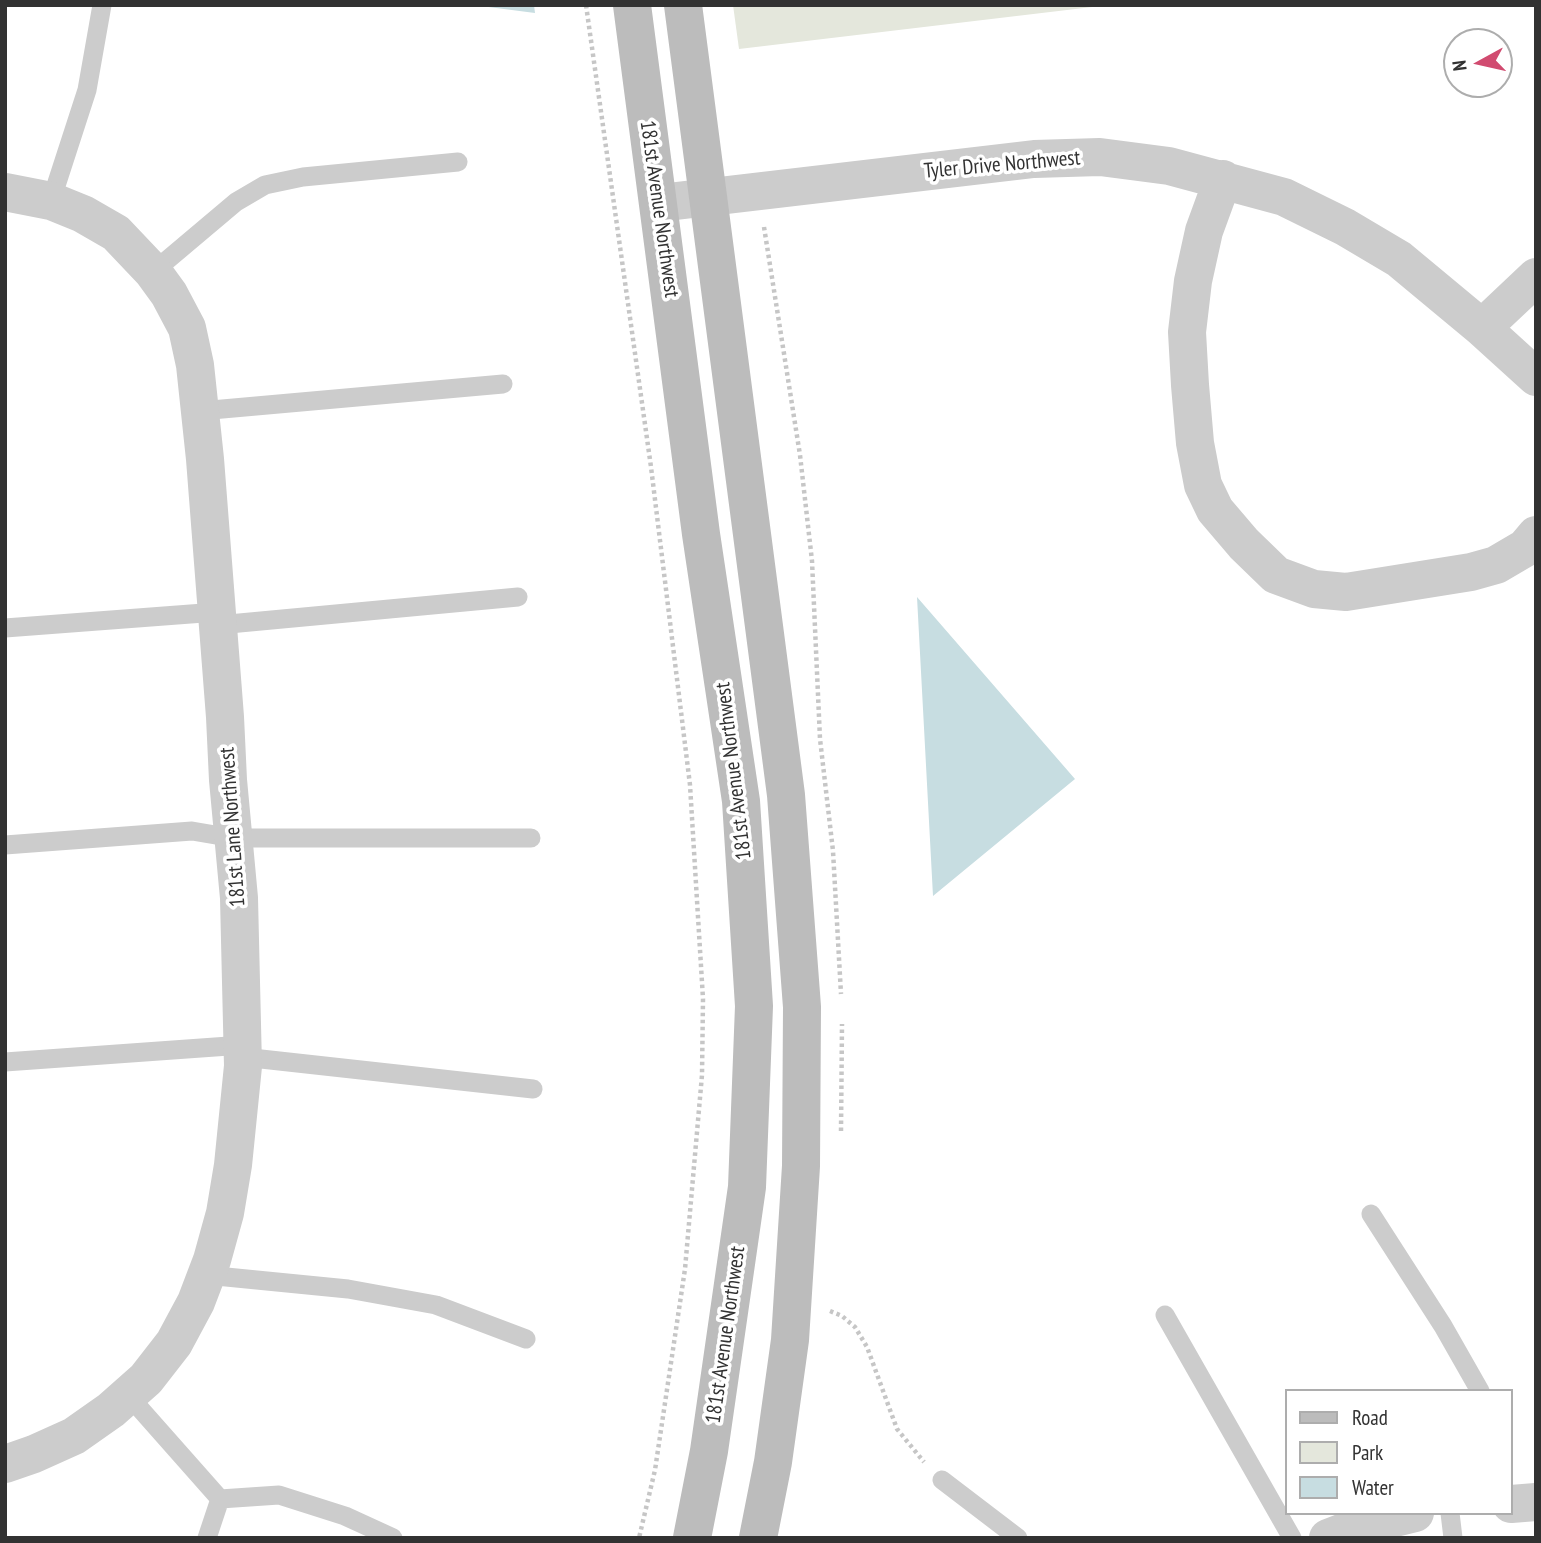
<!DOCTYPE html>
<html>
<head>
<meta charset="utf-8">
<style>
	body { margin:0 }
	#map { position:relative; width:1541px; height:1543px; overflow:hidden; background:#fff; font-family:"PT Sans Narrow",sans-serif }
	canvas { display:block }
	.frame { position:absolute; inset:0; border:7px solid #323232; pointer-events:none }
	.legend { position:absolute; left:1285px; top:1389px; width:228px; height:126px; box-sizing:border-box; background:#fff; border:2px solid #adadad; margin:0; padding:9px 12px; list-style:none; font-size:21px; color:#323232 }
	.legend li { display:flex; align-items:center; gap:14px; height:35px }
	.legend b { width:35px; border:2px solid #adadad }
	.north { position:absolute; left:1443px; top:28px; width:70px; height:70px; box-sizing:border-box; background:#fff; border:2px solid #adadad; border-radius:50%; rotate:262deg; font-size:19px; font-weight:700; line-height:28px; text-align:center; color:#323232 }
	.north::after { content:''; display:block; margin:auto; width:24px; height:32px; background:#d14b70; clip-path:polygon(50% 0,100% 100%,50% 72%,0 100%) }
</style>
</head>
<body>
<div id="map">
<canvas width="1541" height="1543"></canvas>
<div class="frame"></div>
<ul class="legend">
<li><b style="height:9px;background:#bcbcbc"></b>Road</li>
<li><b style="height:19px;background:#e4e7dc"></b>Park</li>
<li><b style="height:19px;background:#c7dde1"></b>Water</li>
</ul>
<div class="north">N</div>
</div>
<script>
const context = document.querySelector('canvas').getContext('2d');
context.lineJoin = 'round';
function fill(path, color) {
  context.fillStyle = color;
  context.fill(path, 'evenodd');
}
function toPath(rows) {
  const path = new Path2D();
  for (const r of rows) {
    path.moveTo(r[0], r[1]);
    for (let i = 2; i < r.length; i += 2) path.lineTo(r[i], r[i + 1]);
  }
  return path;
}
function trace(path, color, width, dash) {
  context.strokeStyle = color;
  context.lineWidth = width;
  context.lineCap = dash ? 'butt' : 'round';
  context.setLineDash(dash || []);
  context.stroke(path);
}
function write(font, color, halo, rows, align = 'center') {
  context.font = font + ' "PT Sans Narrow",sans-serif';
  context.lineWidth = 7;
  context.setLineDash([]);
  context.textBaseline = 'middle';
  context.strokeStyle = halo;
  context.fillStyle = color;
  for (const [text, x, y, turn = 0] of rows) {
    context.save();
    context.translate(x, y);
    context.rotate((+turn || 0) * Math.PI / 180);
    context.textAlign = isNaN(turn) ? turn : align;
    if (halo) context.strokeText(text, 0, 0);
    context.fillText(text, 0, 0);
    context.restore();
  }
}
fill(toPath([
	[733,5,1109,5,739,49]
]), '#e4e7dc');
fill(toPath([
	[473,5,534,5,535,13],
	[917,597,1075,779,933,896]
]), '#c7dde1');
trace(toPath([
	[586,5,651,467,690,785,703,999,702,1075,685,1269,655,1470,639,1538],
	[764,227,800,455,812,561,820,739,833,851,841,994],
	[841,1131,842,1024],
	[830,1311,842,1316,855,1327,867,1347,897,1429,924,1462]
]), '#c6c6c6', 4.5, [3.5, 3.5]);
trace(toPath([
	[51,201,87,90,102,5],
	[153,272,236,202,265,185,303,177,458,162],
	[200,411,503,384],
	[218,625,518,597],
	[5,628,217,612],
	[5,845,192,831,233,838,531,838],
	[243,1057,533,1089],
	[5,1062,243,1045],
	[1371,1214,1443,1326,1480,1391],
	[206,1275,348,1289,436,1305,526,1339],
	[1165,1315,1292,1538],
	[128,1395,220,1499,207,1538],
	[942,1480,1018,1538],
	[220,1499,279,1495,345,1516,393,1538],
	[1450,1513,1453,1538]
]), '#ccc', 19);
trace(toPath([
	[1223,179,1204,231,1193,281,1187,332,1190,385,1195,443,1203,485,1215,510,1244,544,1276,575,1314,589,1346,592,1471,572,1496,565,1525,548,1536,535],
	[5,192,51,201,83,214,116,233,153,272,169,294,187,328,195,365,205,459,225,717,228,780,239,898,243,1066,233,1165,225,1213,212,1260,196,1302,174,1343,146,1379,111,1410,74,1436,34,1454,5,1464],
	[659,203,1034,159,1100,157,1169,166,1284,197,1345,227,1399,259,1482,328,1536,377],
	[1482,328,1536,277],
	[1511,1504,1536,1502],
	[1328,1538,1354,1528,1415,1513]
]), '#ccc', 38);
trace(toPath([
	[632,5,701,534,741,801,754,1006,747,1187,709,1451,692,1538],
	[683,5,786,795,802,1007,801,1166,790,1340,773,1462,758,1538]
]), '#bcbcbc', 38);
write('21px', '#323232', '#fff', [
	["Tyler Drive Northwest",1002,165,-5],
	["181st Avenue Northwest",659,209,82],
	["181st Avenue Northwest",734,771,-97],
	["181st Lane Northwest",233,827,-94],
	["181st Avenue Northwest",726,1335,-82]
]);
</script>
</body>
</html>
